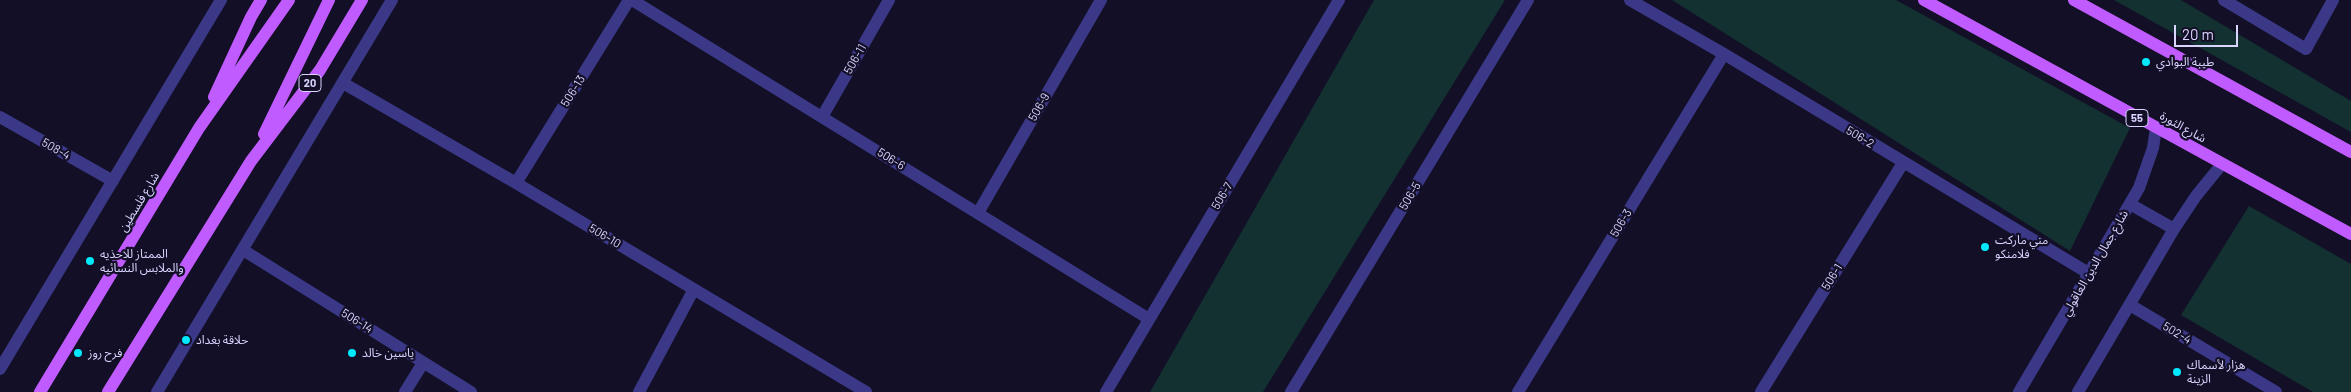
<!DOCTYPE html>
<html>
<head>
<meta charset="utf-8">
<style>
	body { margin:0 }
	#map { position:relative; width:2351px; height:392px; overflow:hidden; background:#130f27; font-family:Barlow,sans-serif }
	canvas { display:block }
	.scale { position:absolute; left:2174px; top:25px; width:64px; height:22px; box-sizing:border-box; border:2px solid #d9d5ff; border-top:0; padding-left:6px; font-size:15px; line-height:18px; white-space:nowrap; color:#d9d5ff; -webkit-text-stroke:4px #130f27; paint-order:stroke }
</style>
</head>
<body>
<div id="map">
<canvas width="2351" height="392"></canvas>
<div class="scale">20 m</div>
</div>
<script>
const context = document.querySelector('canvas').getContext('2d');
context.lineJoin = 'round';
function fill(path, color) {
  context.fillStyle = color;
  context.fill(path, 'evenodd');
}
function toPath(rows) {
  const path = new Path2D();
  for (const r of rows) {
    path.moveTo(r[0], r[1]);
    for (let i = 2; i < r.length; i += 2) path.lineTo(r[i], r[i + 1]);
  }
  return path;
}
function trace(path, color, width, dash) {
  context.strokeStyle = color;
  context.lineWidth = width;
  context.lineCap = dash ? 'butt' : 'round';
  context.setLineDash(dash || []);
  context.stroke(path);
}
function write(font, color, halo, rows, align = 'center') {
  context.font = font + ' Barlow,"Noto Sans Arabic",sans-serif';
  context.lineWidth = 4.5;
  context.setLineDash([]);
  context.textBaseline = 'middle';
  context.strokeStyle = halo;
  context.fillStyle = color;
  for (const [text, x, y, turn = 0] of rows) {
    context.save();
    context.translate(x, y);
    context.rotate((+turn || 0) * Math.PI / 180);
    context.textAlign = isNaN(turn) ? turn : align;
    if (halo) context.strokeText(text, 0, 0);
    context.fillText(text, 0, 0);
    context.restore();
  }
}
fill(toPath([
	[1374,0,1505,0,1263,392,1150,392],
	[1672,0,1896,0,2130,128,2070,251],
	[2114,0,2181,0,2351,101,2351,132],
	[2249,206,2351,264,2351,392,2313,392,2181,315]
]), '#123130');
trace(toPath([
	[632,0,1149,319],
	[1630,0,1724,54,2090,274],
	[2224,0,2306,49,2333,0],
	[343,83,516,183,866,392],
	[0,117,113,181],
	[822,117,889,0],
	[516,183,629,0],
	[2130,204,2174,229],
	[978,213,1101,0],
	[243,250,471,392],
	[2130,305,2276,392],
	[0,369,221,0],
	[157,392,392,0],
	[405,392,423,363],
	[639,392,694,289],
	[1106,392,1339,0],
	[1291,392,1528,0],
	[1518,392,1724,54],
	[1761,392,1903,163],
	[2019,392,2139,188,2153,148,2156,128],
	[2078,392,2174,229,2196,196,2222,164]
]), '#3b3987', 12);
trace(toPath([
	[1924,0,2351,234],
	[2074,0,2351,152],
	[214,97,251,17,261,0],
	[264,134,329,0],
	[40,392,199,128,289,0],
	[108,392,251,161,320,70,362,0]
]), '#c05cff', 12);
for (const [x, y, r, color] of [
	[2146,62,5,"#01e9ff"],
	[1985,247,5,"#01e9ff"],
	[90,261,5,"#01e9ff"],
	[186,340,5,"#01e9ff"],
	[78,353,5,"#01e9ff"],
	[352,353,5,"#01e9ff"],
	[2177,372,5,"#01e9ff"]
]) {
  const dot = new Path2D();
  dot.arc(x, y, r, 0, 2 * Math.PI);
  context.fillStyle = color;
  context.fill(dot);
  trace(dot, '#130f27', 2);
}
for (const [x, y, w] of [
	[310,83,22],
	[2137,118,22]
]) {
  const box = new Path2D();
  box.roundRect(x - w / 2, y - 8.5, w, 17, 4);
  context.fillStyle = '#130f27';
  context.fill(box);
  trace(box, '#d9d5ff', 1);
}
write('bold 11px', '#d9d5ff', null, [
	["20",310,83],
	["55",2137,118]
]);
write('12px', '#d9d5ff', '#130f27', [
	["506-11",855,59,-60],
	["506-13",573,91,-58],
	["506-9",1039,107,-60],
	["شارع الثورة",2183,127,29],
	["506-2",1860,137,31],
	["508-4",56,149,30],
	["506-6",891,159,32],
	["506-7",1222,196,-59],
	["506-5",1410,196,-59],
	["شارع فلسطين",139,202,-59],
	["506-3",1621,223,-59],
	["506-10",605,236,31],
	["شارع جمال الدين العاقولي",2095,263,-60],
	["506-1",1832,277,-58],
	["506-14",357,321,32],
	["502-4",2177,333,31]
]);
write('12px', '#d9d5ff', '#130f27', [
	["طيبة البوادي",2156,62],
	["مني ماركت",1995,240],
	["فلامنكو",1995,254],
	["الممتاز للاحذيه",100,254],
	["والملابس النسائيه",100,268],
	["حلاقة بغداد",196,340],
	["فرح روز",88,353],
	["ياسين خالد",362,353],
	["هزار لأسماك",2187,365],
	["الزينة",2187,379]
], 'left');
</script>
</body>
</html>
